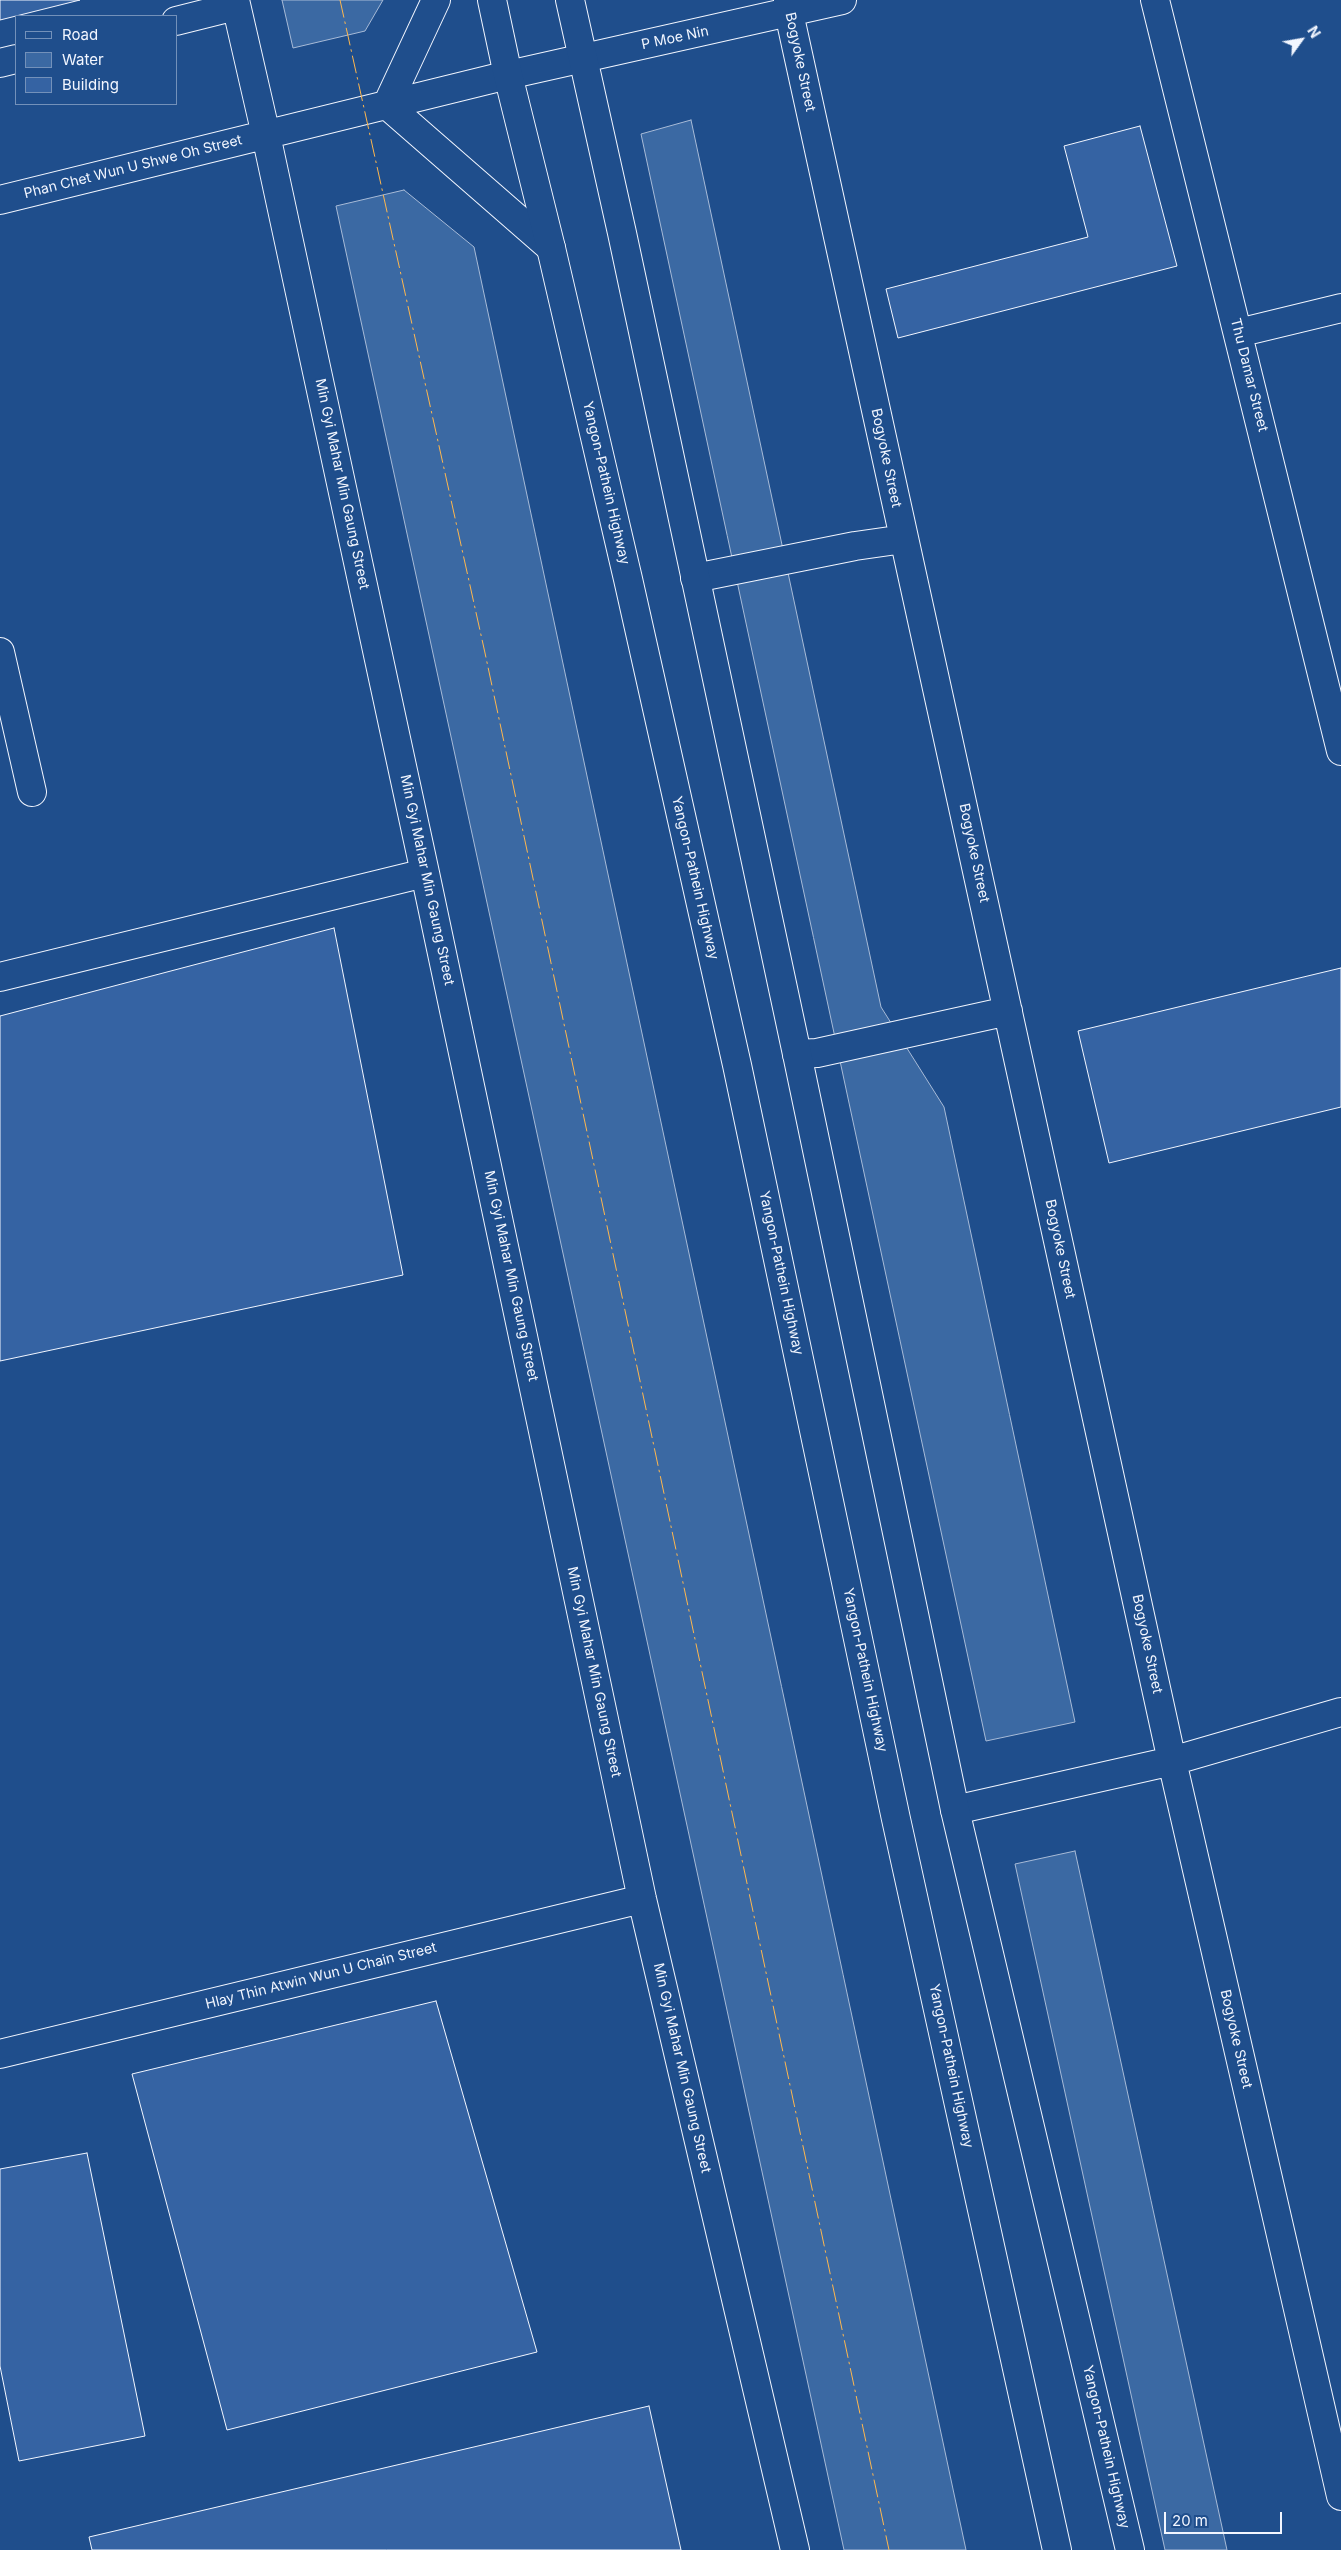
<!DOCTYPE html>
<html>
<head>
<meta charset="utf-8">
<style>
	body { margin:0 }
	#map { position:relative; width:1341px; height:2550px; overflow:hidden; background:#1f4e8c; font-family:Inter,sans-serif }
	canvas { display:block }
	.legend { position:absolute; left:15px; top:15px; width:162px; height:90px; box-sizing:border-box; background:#1f4e8c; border:1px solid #7391ba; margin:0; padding:6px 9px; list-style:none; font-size:15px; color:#f2f6ff }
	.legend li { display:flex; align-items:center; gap:10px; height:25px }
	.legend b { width:25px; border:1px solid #7391ba }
	.north { position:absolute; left:1276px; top:15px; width:50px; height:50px; -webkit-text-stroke:4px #1f4e8c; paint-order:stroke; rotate:58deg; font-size:14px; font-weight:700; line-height:20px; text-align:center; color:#f2f6ff }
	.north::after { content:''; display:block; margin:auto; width:18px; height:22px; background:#f2f6ff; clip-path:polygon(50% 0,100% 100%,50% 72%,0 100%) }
	.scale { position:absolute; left:1164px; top:2512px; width:118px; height:22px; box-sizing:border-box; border:2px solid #f2f6ff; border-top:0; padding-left:6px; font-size:15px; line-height:18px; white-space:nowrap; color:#f2f6ff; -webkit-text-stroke:4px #1f4e8c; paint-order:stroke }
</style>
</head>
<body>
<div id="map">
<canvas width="1341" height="2550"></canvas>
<ul class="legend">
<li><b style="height:6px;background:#1f4e8c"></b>Road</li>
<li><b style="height:14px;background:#3b69a3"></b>Water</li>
<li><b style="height:14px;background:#3563a3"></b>Building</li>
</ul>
<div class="north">N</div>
<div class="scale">20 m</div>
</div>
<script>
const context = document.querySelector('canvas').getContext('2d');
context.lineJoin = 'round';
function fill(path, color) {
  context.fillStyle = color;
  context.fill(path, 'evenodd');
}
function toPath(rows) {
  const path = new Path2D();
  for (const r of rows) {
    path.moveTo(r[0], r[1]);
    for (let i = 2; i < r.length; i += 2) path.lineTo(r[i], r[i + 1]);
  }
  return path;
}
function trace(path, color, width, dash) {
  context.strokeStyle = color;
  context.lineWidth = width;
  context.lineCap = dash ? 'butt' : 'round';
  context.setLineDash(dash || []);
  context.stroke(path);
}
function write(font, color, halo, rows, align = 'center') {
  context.font = font + ' Inter,sans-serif';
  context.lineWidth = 4;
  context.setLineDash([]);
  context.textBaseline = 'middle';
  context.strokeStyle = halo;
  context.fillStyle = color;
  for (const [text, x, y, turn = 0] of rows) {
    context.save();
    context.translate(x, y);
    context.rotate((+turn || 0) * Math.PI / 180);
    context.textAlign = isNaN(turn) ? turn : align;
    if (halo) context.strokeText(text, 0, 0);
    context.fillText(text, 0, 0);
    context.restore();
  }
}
const water = toPath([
	[282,0,383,0,365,31,293,48,282,0],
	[691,120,881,1007,944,1107,1075,1722,986,1741,641,134,691,120],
	[404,190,474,247,966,2550,844,2550,336,206,404,190],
	[1075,1851,1227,2550,1165,2550,1015,1864,1075,1851]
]);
fill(water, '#3b69a3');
trace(water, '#a8bbd7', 1);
const building = toPath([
	[0,0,80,0,0,20,0,0],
	[1140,126,1177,266,898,338,886,289,1088,237,1064,146,1140,126],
	[334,928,403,1275,0,1361,0,1016,334,928],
	[1341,968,1341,1107,1109,1163,1078,1031,1341,968],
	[436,2001,537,2352,227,2430,132,2074,436,2001],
	[87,2153,145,2436,19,2461,0,2366,0,2169,87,2153],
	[649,2406,681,2550,92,2550,89,2537,649,2406]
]);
fill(building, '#3563a3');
trace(building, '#f2f6ff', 1);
const minor = toPath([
	[235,0,266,135,425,873,642,1899,795,2550],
	[436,0,387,105,551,248],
	[788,0,789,13,1172,1761,1341,2496],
	[1155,0,1341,751],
	[176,21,236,6],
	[0,63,16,59],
	[0,200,508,75,842,0],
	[1238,333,1341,308],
	[695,578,855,546,904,539],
	[0,652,32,792],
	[0,977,425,873],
	[797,1054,817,1053,1008,1011],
	[955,1810,1172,1761,1341,1712],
	[0,2054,642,1899]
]);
const major = toPath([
	[492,0,508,75,551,248,628,579,737,1065,896,1819,1057,2550],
	[570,0,622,233,797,1054,955,1810,1130,2550]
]);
trace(minor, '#f2f6ff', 30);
trace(major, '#f2f6ff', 30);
trace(minor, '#1f4e8c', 28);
trace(major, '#1f4e8c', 28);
trace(toPath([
	[340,0,485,653,889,2550]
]), '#ffb74d', 1, [18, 4, 2.5, 4]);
write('14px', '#f2f6ff', '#1f4e8c', [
	["P Moe Nin",675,38,-12],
	["Bogyoke Street",800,62,78],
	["Phan Chet Wun U Shwe Oh Street",133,167,-14],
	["Thu Damar Street",1249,375,76],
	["Bogyoke Street",886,458,78],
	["Yangon-Pathein Highway",606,483,77],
	["Min Gyi Mahar Min Gaung Street",342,484,78],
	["Bogyoke Street",974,853,78],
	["Yangon-Pathein Highway",695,878,77],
	["Min Gyi Mahar Min Gaung Street",427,880,78],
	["Bogyoke Street",1060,1249,78],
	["Yangon-Pathein Highway",781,1273,78],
	["Min Gyi Mahar Min Gaung Street",511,1276,78],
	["Bogyoke Street",1147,1644,78],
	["Yangon-Pathein Highway",865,1670,78],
	["Min Gyi Mahar Min Gaung Street",594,1672,78],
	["Hlay Thin Atwin Wun U Chain Street",321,1976,-14],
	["Bogyoke Street",1236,2039,77],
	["Yangon-Pathein Highway",951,2066,78],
	["Min Gyi Mahar Min Gaung Street",682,2068,77],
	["Yangon-Pathein Highway",1106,2447,77]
]);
</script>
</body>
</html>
